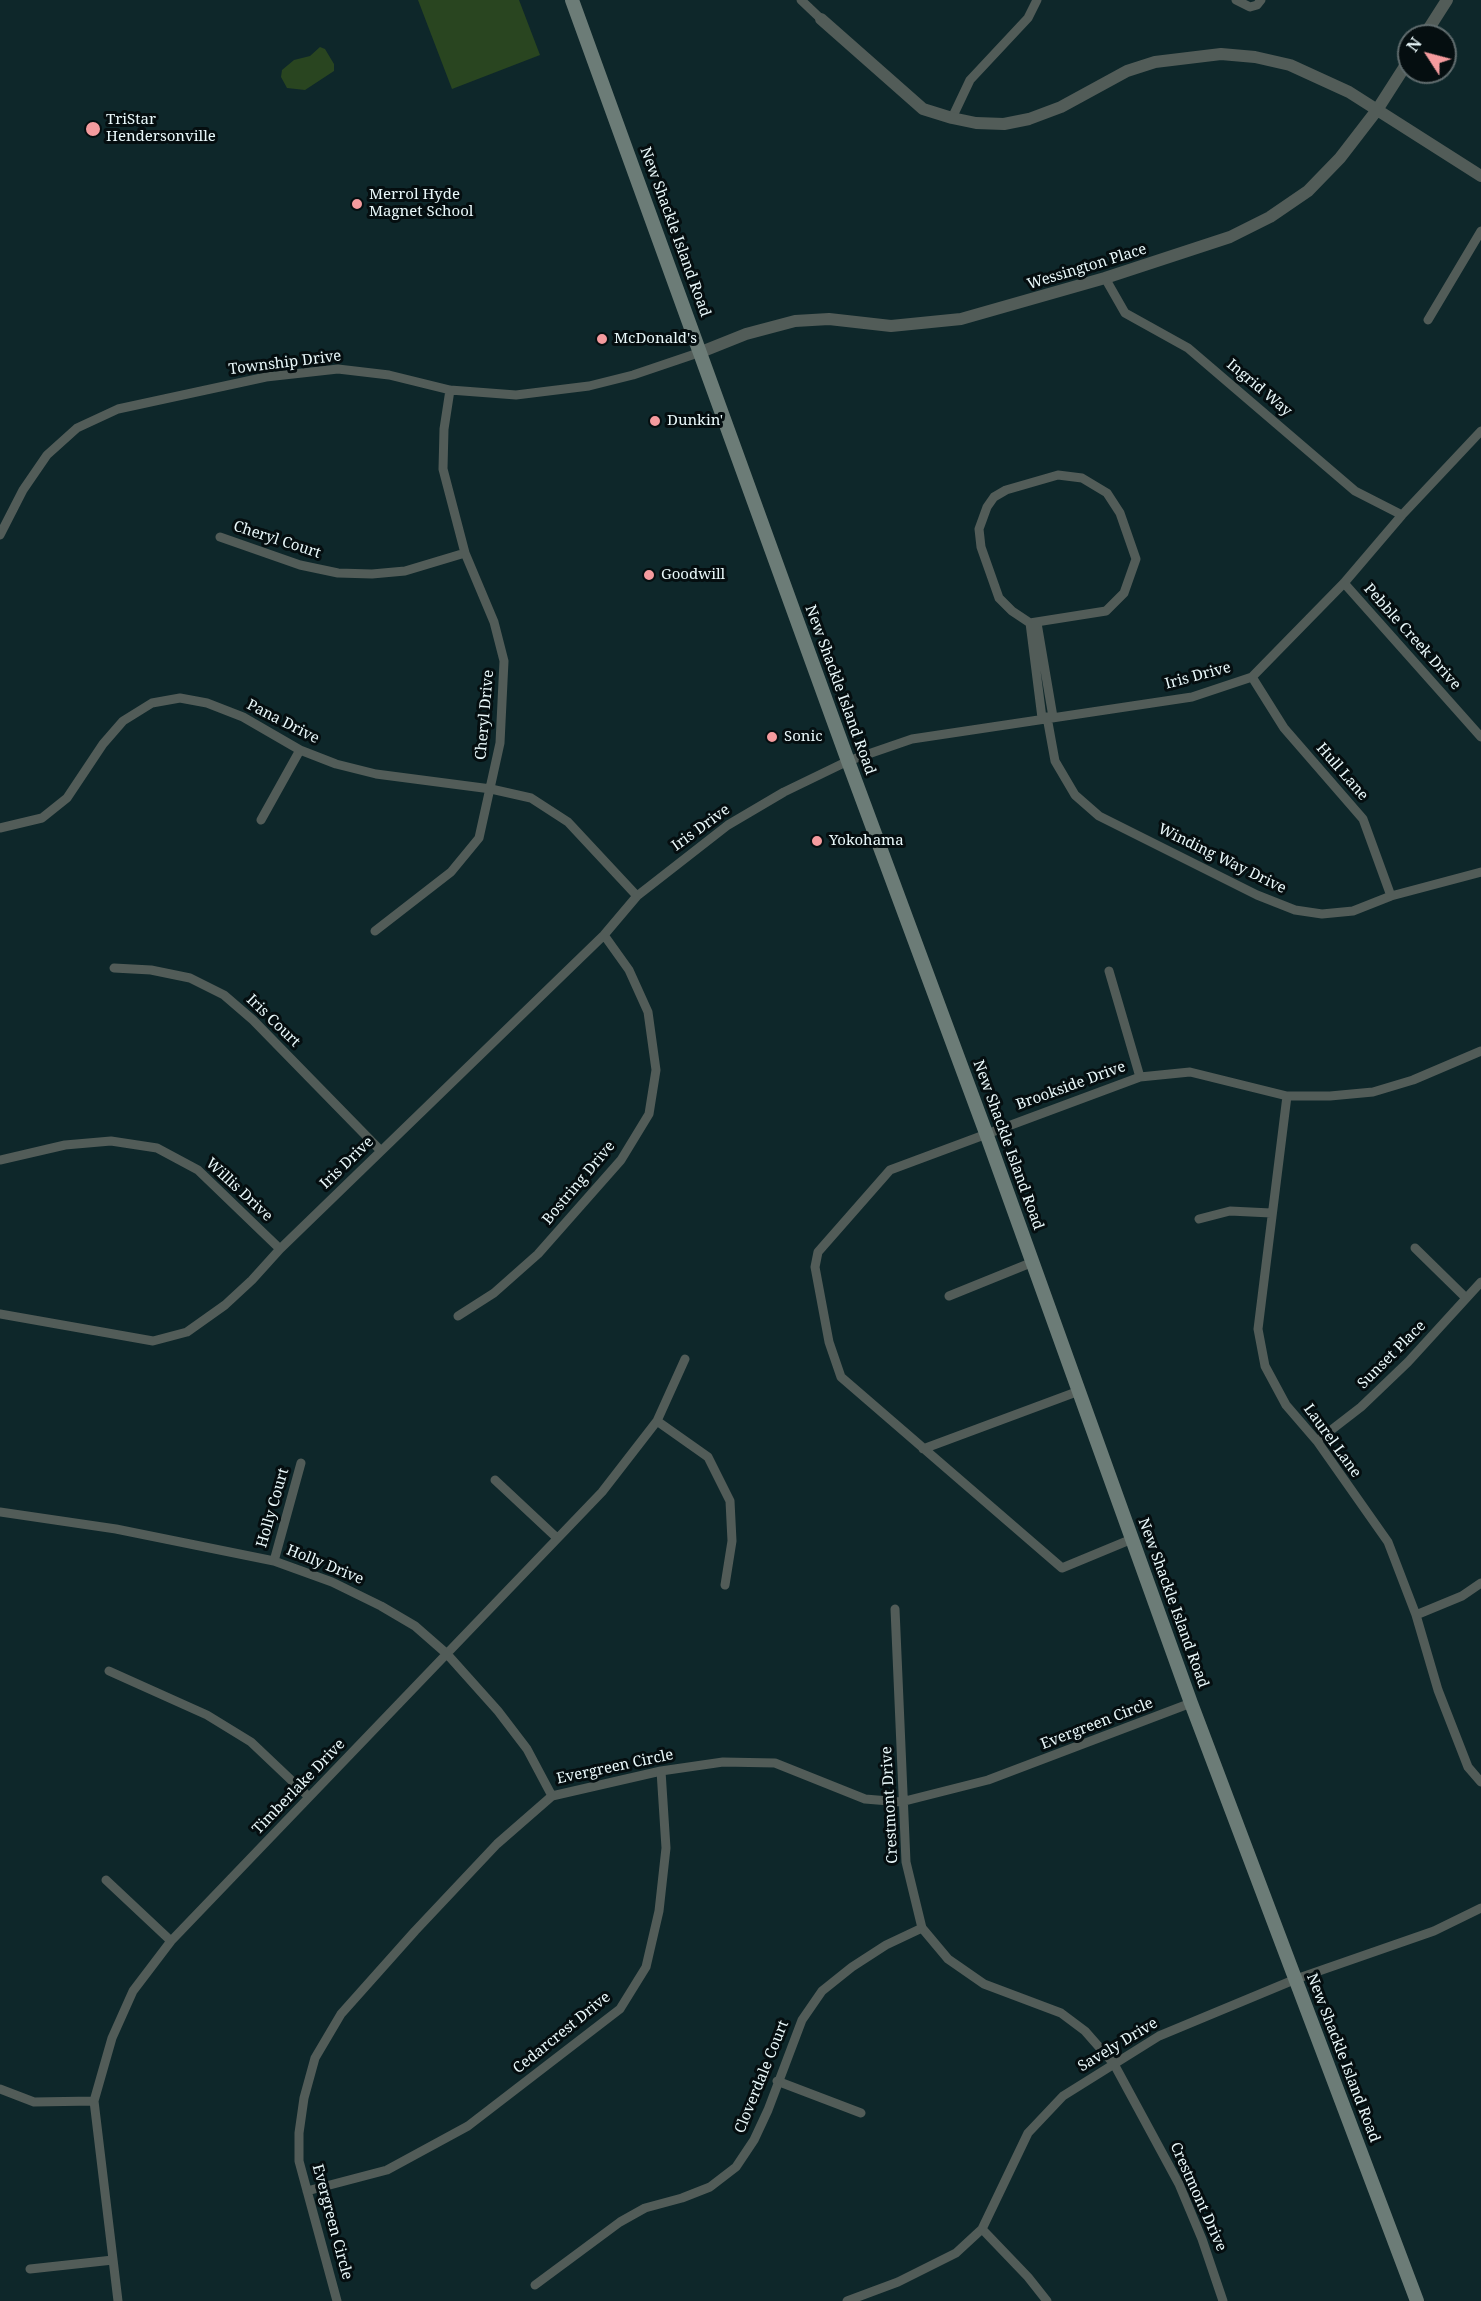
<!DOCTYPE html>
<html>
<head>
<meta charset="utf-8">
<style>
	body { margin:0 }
	#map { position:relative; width:1481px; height:2301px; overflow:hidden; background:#0e272a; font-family:"Noto Serif",serif }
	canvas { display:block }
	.north { position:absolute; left:1397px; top:24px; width:60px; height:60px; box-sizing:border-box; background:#050e10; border:2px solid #606c6e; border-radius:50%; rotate:306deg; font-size:16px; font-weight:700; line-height:24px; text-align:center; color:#e9f8fa }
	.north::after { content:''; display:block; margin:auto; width:21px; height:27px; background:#f59b9e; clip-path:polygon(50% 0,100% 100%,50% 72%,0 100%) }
</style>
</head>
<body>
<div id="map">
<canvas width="1481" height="2301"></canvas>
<div class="north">N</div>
</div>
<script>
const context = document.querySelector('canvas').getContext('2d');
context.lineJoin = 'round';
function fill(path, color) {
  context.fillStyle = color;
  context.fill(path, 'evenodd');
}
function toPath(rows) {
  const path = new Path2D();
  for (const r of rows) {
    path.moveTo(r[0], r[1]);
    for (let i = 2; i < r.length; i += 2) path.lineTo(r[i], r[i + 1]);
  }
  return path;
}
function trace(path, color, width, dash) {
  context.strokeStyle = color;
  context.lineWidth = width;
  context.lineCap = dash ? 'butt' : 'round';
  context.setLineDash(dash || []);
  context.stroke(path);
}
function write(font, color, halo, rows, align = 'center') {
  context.font = font + ' "Noto Serif",serif';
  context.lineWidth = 6;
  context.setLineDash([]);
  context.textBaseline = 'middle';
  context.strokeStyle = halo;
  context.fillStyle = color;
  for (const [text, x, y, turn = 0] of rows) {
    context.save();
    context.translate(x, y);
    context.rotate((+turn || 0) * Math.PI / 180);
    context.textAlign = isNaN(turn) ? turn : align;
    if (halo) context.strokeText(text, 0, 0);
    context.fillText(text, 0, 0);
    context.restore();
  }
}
fill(toPath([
	[418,0,519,0,540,55,452,89],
	[320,47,325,49,334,64,334,71,305,90,287,88,281,77,282,70,294,60,310,56]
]), '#294520');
trace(toPath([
	[801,0,821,19],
	[1236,0,1250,7,1257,5,1261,0],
	[952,118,970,80,1028,18,1037,0],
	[1105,278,1125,313,1188,348,1355,491,1402,515],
	[1428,320,1481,231],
	[1058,475,1082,478,1107,493,1120,513,1136,559,1124,593,1106,611,1030,623,1012,611,999,598,981,547,979,529,987,507,994,497,1006,490,1058,475],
	[0,535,23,490,47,455,77,428,118,409,266,377,338,369,389,375,450,390,516,395,589,386,633,375,701,352],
	[220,537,300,565,338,573,372,574,405,571,465,553],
	[1344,583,1481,737],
	[1030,623,1042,718],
	[1037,623,1053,717],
	[1252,677,1284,728,1363,819,1391,896],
	[1047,717,1055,761,1075,795,1099,816,1257,895,1295,910,1322,914,1353,911,1391,896,1481,872],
	[261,820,300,750],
	[0,828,42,818,67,798,103,744,123,721,152,703,180,698,207,703,243,717,300,750,336,764,376,774,491,789,531,798,568,822,637,896],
	[375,931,451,872,479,838,500,743,504,661,494,622,465,553,443,469,444,429,450,390],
	[114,968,151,970,190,978,224,995,253,1020,381,1151],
	[1109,971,1140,1077],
	[1287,1096,1258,1329,1265,1366,1286,1405,1317,1441,1388,1542,1416,1615,1438,1690,1468,1767,1481,1782],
	[0,1160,65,1145,111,1141,157,1148,198,1170,280,1249],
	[1199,1219,1230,1211,1271,1213],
	[1415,1248,1466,1298],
	[949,1296,1033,1262],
	[0,1314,153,1341,187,1332,225,1305,252,1280,280,1249,604,935,637,896,728,825,784,792,848,761,912,739,1192,697,1252,677,1344,583,1402,515,1481,431],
	[458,1316,494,1293,538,1254,621,1160,649,1114,656,1070,648,1012,629,970,604,935],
	[657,1421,708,1457,730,1501,732,1541,725,1585],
	[1317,1441,1361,1407,1408,1362,1481,1282],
	[923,1449,1079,1391],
	[495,1480,557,1538],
	[0,1512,116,1529,274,1561,332,1582,381,1606,415,1626,447,1654,498,1711,527,1749,552,1796],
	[1132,1539,1062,1568,841,1377,829,1342,815,1267,818,1252,890,1170,1140,1077,1190,1072,1287,1096,1330,1096,1373,1092,1413,1080,1481,1051],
	[274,1561,301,1463],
	[895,1609,906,1862,922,1928,948,1959,984,1984,1061,2013,1085,2031,1114,2064,1179,2184,1202,2239,1223,2301],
	[1416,1615,1462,1596,1481,1583],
	[109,1671,207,1715,251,1742,309,1797],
	[106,1880,171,1941],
	[777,2081,861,2113],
	[0,2089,34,2102,94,2101],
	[307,2191,387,2170,468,2126,620,2009,646,1967,659,1911,666,1848,661,1771],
	[982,2229,1028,2277,1047,2301],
	[30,2269,113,2260],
	[535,2285,620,2222,645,2208,682,2198,710,2187,736,2167,754,2140,768,2110,802,2020,822,1991,852,1967,886,1945,922,1928],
	[118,2301,94,2101,112,2038,133,1991,171,1941,602,1492,657,1421,685,1359],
	[337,2301,299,2161,299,2133,304,2098,315,2058,341,2014,415,1931,497,1844,552,1796,661,1771,723,1762,775,1763,865,1799,901,1802,988,1780,1191,1703],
	[847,2301,898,2282,956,2253,982,2229,1028,2133,1063,2096,1159,2036,1296,1979,1434,1931,1481,1908]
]), '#525c58', 9);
trace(toPath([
	[821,19,923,109,952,118,976,123,1004,124,1029,119,1061,107,1127,71,1155,62,1221,54,1255,57,1290,65,1349,92,1481,176],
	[1424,36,1447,0],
	[701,352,746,334,795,321,829,319,891,326,961,319,1105,278,1230,237,1270,217,1308,191,1340,158,1377,110,1409,60]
]), '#525c58', 12);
trace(toPath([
	[572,0,848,761,986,1133,1191,1703,1417,2301]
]), '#6c7c77', 14);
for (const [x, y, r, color] of [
	[93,129,8,"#f59b9e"],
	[357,204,6,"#f59b9e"],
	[602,339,6,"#f59b9e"],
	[655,421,6,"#f59b9e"],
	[649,575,6,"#f59b9e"],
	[772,737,6,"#f59b9e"],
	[817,841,6,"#f59b9e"]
]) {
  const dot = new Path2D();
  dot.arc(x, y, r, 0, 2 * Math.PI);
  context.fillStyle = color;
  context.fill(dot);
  trace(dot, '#050e10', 2);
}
write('15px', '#e9f8fa', '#050e10', [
	["TriStar",106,120],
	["Hendersonville",106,137],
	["Merrol Hyde",369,195],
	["Magnet School",369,212],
	["McDonald's",614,339],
	["Dunkin'",667,421],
	["Goodwill",661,575],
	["Sonic",784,737],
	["Yokohama",829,841]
], 'left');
write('15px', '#e9f8fa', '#050e10', [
	["New Shackle Island Road",675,232,70],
	["Wessington Place",1087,267,-17],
	["Township Drive",285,363,-7],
	["Ingrid Way",1259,388,40],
	["Cheryl Court",277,540,18],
	["Pebble Creek Drive",1412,637,48],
	["Iris Drive",1198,676,-15],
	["New Shackle Island Road",840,690,70],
	["Cheryl Drive",485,715,-85],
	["Pana Drive",283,722,27],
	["Hull Lane",1342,772,49],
	["Iris Drive",701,828,-36],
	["Winding Way Drive",1222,859,26],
	["Iris Court",273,1021,44],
	["Brookside Drive",1071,1086,-20],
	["New Shackle Island Road",1008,1145,70],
	["Iris Drive",347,1163,-44],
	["Bostring Drive",579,1183,-50],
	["Willis Drive",239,1190,43],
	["Sunset Place",1392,1355,-45],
	["Laurel Lane",1332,1441,54],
	["Holly Court",273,1508,-74],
	["Holly Drive",325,1565,22],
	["New Shackle Island Road",1173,1603,70],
	["Evergreen Circle",1097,1724,-21],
	["Evergreen Circle",615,1767,-12],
	["Timberlake Drive",299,1787,-46],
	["Crestmont Drive",890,1805,-93],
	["Cedarcrest Drive",562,2033,-39],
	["Savely Drive",1118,2045,-31],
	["New Shackle Island Road",1343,2058,69],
	["Cloverdale Court",762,2077,-68],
	["Crestmont Drive",1198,2197,66],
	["Evergreen Circle",332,2222,75]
]);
</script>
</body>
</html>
